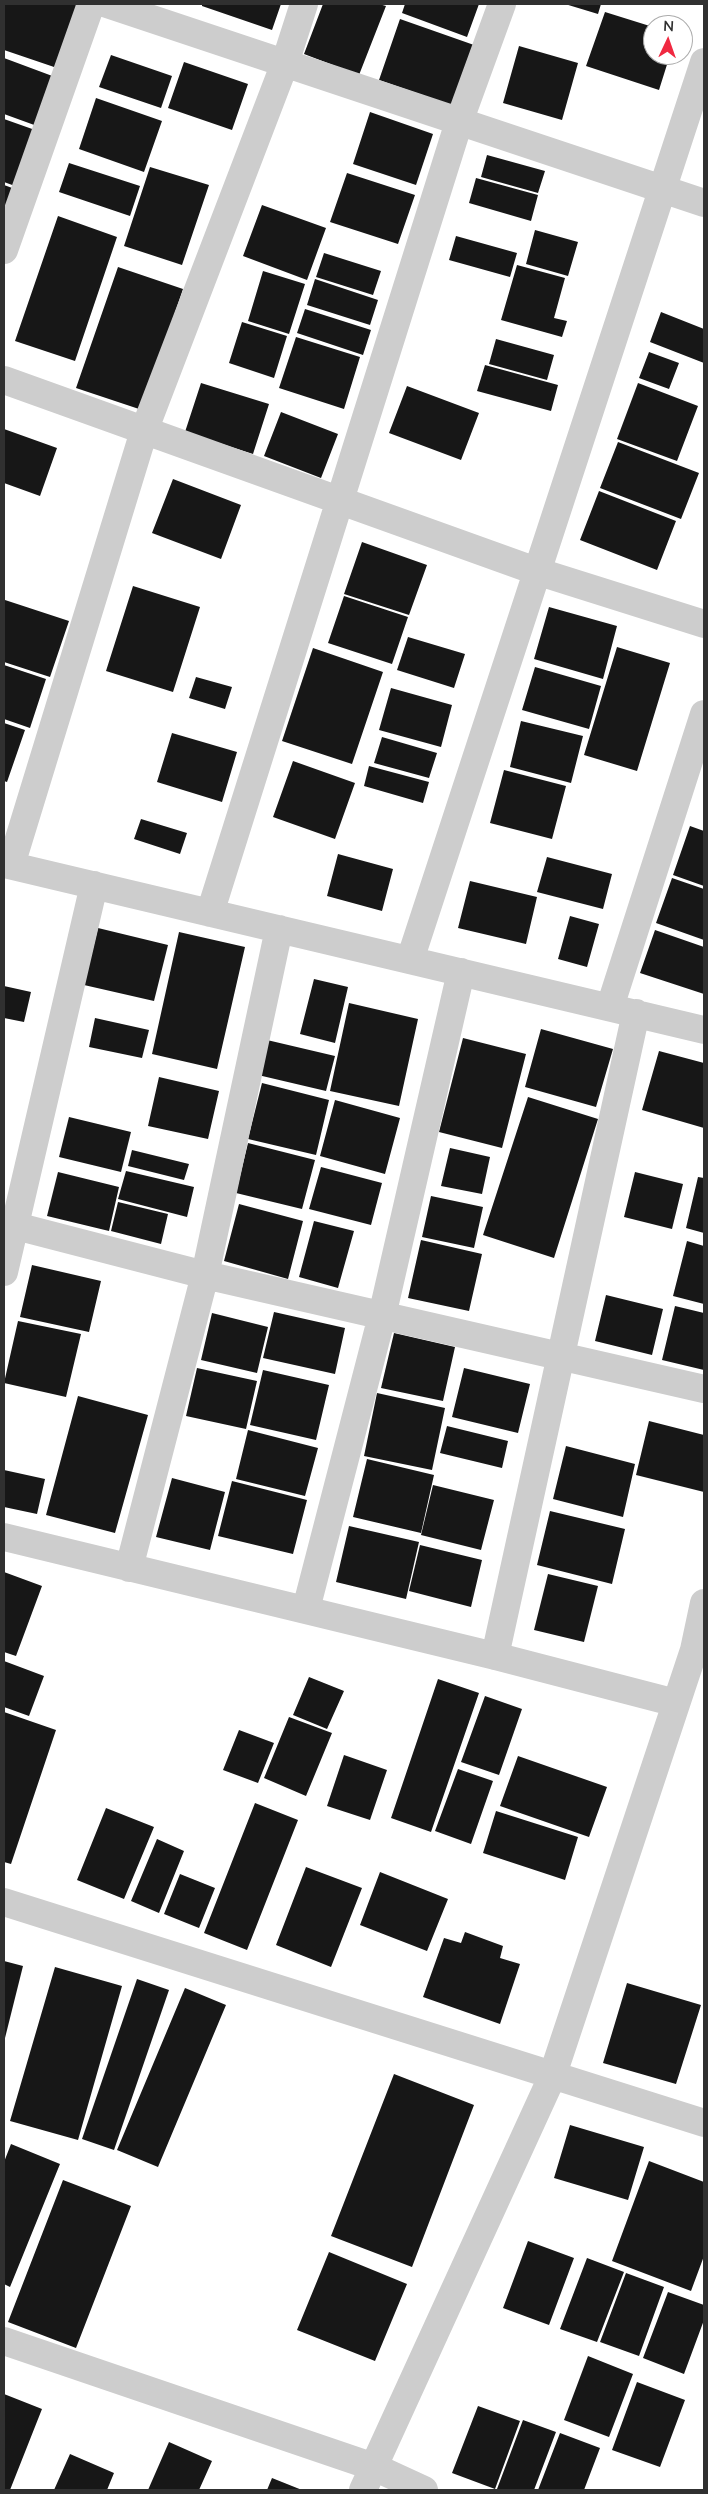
<!DOCTYPE html>
<html>
<head>
<meta charset="utf-8">
<style>
	body { margin:0 }
	#map { position:relative; width:708px; height:2494px; overflow:hidden; background:#fff; font-family:Lato,sans-serif }
	canvas { display:block }
	.frame { position:absolute; inset:0; border:5px solid #303030; pointer-events:none }
	.north { position:absolute; left:643px; top:15px; width:50px; height:50px; box-sizing:border-box; background:#fff; border:1px solid #acacac; border-radius:50%; rotate:3deg; font-size:14px; font-weight:700; line-height:20px; text-align:center; color:#303030 }
	.north::after { content:''; display:block; margin:auto; width:18px; height:22px; background:#f02941; clip-path:polygon(50% 0,100% 100%,50% 72%,0 100%) }
</style>
</head>
<body>
<div id="map">
<canvas width="708" height="2494"></canvas>
<div class="frame"></div>
<div class="north">N</div>
</div>
<script>
const context = document.querySelector('canvas').getContext('2d');
context.lineJoin = 'round';
function fill(path, color) {
  context.fillStyle = color;
  context.fill(path, 'evenodd');
}
function toPath(rows) {
  const path = new Path2D();
  for (const r of rows) {
    path.moveTo(r[0], r[1]);
    for (let i = 2; i < r.length; i += 2) path.lineTo(r[i], r[i + 1]);
  }
  return path;
}
function trace(path, color, width, dash) {
  context.strokeStyle = color;
  context.lineWidth = width;
  context.lineCap = dash ? 'butt' : 'round';
  context.setLineDash(dash || []);
  context.stroke(path);
}
fill(toPath([
	[4,4,72,4,79,6,57,68,4,50],
	[202,4,281,4,272,30,202,6],
	[323,4,379,4,386,6,359,75,304,54],
	[405,4,479,4,467,37,402,13],
	[565,4,601,4,598,14],
	[605,12,653,27,653,55,670,55,659,90,586,66],
	[400,19,474,45,454,106,379,80],
	[519,46,578,63,562,120,503,103],
	[111,55,172,76,161,108,99,87],
	[4,58,55,77,37,126,4,114],
	[184,62,248,84,232,130,168,108],
	[96,98,162,121,144,172,79,149],
	[370,112,433,134,416,185,353,164],
	[4,119,35,130,15,186,4,182],
	[487,155,545,171,538,193,481,177],
	[69,163,140,186,130,216,59,192],
	[150,167,209,185,182,265,124,246],
	[347,173,415,195,398,244,330,222],
	[476,178,538,195,531,221,469,203],
	[4,185,15,189,4,219],
	[262,205,326,228,307,280,243,256],
	[58,216,117,237,75,361,15,341],
	[535,230,578,242,568,276,526,264],
	[456,236,517,253,510,277,449,260],
	[324,253,381,271,373,295,316,277],
	[517,265,565,278,554,318,567,321,562,337,501,320],
	[118,267,183,289,142,410,76,388],
	[263,271,305,284,289,334,248,321],
	[315,279,378,300,370,325,307,305],
	[305,309,371,330,363,355,297,333],
	[661,312,704,329,704,363,650,342],
	[242,322,287,336,274,378,229,363],
	[296,337,360,357,344,409,279,388],
	[496,339,554,355,547,380,489,364],
	[649,352,679,363,669,389,639,378],
	[485,365,558,385,551,411,477,391],
	[201,383,269,404,253,454,185,432],
	[638,383,698,406,677,461,617,439],
	[407,386,479,413,461,460,389,433],
	[281,412,338,434,321,478,264,456],
	[4,429,57,448,40,496,4,483],
	[618,442,699,473,681,519,600,488],
	[173,479,241,505,221,559,152,533],
	[599,491,676,521,657,570,580,540],
	[362,542,427,565,409,615,344,594],
	[133,586,200,607,173,692,106,671],
	[344,596,408,617,392,664,328,643],
	[5,600,69,621,50,677,4,662],
	[549,607,617,626,603,679,534,659],
	[408,637,465,654,454,688,397,670],
	[617,647,670,663,637,771,584,755],
	[313,648,383,672,352,764,282,741],
	[4,665,46,679,30,728,4,719],
	[535,667,601,686,589,729,522,710],
	[196,677,232,687,225,709,189,698],
	[391,688,452,705,441,747,379,730],
	[521,721,583,736,571,783,510,767],
	[4,723,25,730,7,782,4,781],
	[172,733,237,752,222,802,157,782],
	[382,737,437,753,429,778,374,763],
	[293,761,355,783,335,839,273,817],
	[369,766,429,782,423,803,364,786],
	[504,770,566,786,552,839,490,823],
	[141,819,187,833,180,854,134,839],
	[690,826,704,831,704,886,673,875],
	[338,854,393,869,382,911,327,896],
	[547,857,612,874,603,909,537,892],
	[672,878,704,889,704,940,656,923],
	[470,881,537,897,526,944,458,928],
	[570,916,599,924,587,967,558,959],
	[98,928,168,945,154,1001,84,985],
	[655,930,704,947,704,994,640,973],
	[179,932,245,947,217,1069,152,1054],
	[314,979,348,987,335,1043,300,1034],
	[4,986,31,992,24,1022,4,1018],
	[349,1003,418,1019,399,1106,330,1091],
	[95,1018,149,1030,142,1058,89,1047],
	[541,1029,613,1049,596,1107,525,1087],
	[463,1038,526,1054,502,1148,439,1132],
	[267,1040,335,1056,326,1091,258,1075],
	[659,1051,704,1063,704,1128,642,1110],
	[159,1077,219,1091,208,1139,148,1126],
	[262,1083,329,1100,316,1155,248,1139],
	[528,1097,598,1119,554,1258,483,1235],
	[335,1100,400,1118,385,1174,320,1156],
	[69,1117,131,1132,121,1172,59,1157],
	[248,1143,315,1160,302,1209,236,1193],
	[450,1148,490,1157,482,1194,441,1186],
	[132,1150,189,1164,184,1180,128,1166],
	[321,1167,382,1183,371,1225,309,1209],
	[126,1171,194,1187,187,1217,118,1199],
	[58,1172,119,1187,109,1231,47,1216],
	[635,1172,683,1184,672,1229,624,1217],
	[698,1177,704,1178,704,1233,686,1228],
	[431,1196,483,1207,474,1248,422,1237],
	[118,1202,168,1214,161,1244,111,1231],
	[239,1204,303,1221,288,1279,224,1261],
	[314,1221,354,1231,338,1288,299,1277],
	[421,1240,482,1254,469,1311,408,1298],
	[687,1241,704,1246,704,1304,673,1296],
	[32,1265,101,1281,89,1332,20,1317],
	[606,1295,663,1309,652,1355,595,1341],
	[675,1306,704,1313,704,1370,662,1360],
	[274,1312,345,1328,335,1374,263,1358],
	[212,1313,268,1327,257,1373,201,1360],
	[18,1321,81,1334,66,1397,4,1383],
	[394,1333,455,1347,443,1401,381,1388],
	[197,1368,257,1381,246,1429,186,1416],
	[464,1368,530,1384,518,1433,452,1417],
	[263,1370,329,1385,316,1440,250,1425],
	[377,1393,445,1408,432,1470,364,1456],
	[78,1396,148,1415,115,1533,46,1515],
	[649,1421,704,1435,704,1492,636,1475],
	[447,1426,508,1441,502,1468,440,1453],
	[248,1430,318,1448,305,1496,236,1479],
	[566,1446,635,1464,623,1517,553,1499],
	[367,1459,434,1475,421,1533,353,1517],
	[4,1470,45,1479,37,1514,4,1507],
	[172,1478,225,1492,210,1550,156,1537],
	[232,1481,307,1500,293,1554,218,1536],
	[433,1485,494,1500,481,1550,421,1535],
	[550,1511,625,1529,612,1584,537,1565],
	[349,1526,419,1542,406,1599,336,1582],
	[420,1545,482,1560,471,1607,409,1591],
	[4,1572,42,1586,16,1656,4,1652],
	[548,1574,598,1586,584,1642,534,1630],
	[4,1661,44,1676,29,1716,4,1707],
	[309,1677,344,1691,327,1729,293,1715],
	[438,1679,479,1693,431,1832,391,1818],
	[485,1696,522,1709,499,1775,461,1762],
	[4,1712,56,1730,11,1864,4,1862],
	[289,1717,332,1733,306,1796,264,1778],
	[239,1730,274,1743,258,1783,223,1770],
	[344,1755,387,1770,370,1820,327,1806],
	[518,1756,607,1787,589,1837,500,1806],
	[458,1769,493,1781,471,1844,435,1831],
	[255,1803,298,1820,247,1950,204,1933],
	[106,1808,154,1827,124,1899,77,1880],
	[496,1811,578,1837,565,1880,483,1853],
	[157,1839,184,1851,159,1913,131,1901],
	[306,1867,362,1888,331,1967,276,1945],
	[380,1872,448,1899,427,1951,360,1925],
	[180,1874,215,1888,199,1928,164,1914],
	[465,1932,503,1946,500,1958,520,1964,500,2024,423,1997,444,1938,461,1943],
	[4,1961,23,1966,4,2042],
	[55,1967,122,1986,78,2140,10,2121],
	[137,1979,169,1990,114,2150,82,2139],
	[627,1983,701,2005,676,2084,603,2063],
	[185,1988,226,2005,158,2167,117,2150],
	[394,2074,474,2105,412,2267,331,2236],
	[570,2125,644,2147,628,2200,554,2178],
	[11,2144,60,2164,10,2287,4,2284,4,2162],
	[649,2161,704,2182,704,2256,691,2291,612,2261],
	[63,2180,131,2206,76,2348,8,2322],
	[528,2241,574,2258,549,2325,503,2308],
	[329,2252,407,2284,375,2361,297,2330],
	[587,2258,624,2272,597,2342,560,2329],
	[626,2273,664,2287,639,2356,600,2342],
	[668,2292,704,2305,704,2320,684,2374,643,2358],
	[588,2356,633,2374,609,2437,564,2420],
	[637,2382,685,2400,660,2467,612,2450],
	[4,2394,42,2409,10,2490,4,2490],
	[478,2406,520,2421,495,2489,452,2473],
	[523,2420,556,2432,534,2490,501,2490,497,2489],
	[560,2433,600,2448,584,2490,538,2490],
	[169,2442,212,2461,199,2490,148,2490],
	[70,2454,114,2473,107,2490,54,2490],
	[272,2478,302,2490,267,2490]
]), '#171717');
trace(toPath([
	[107,4,704,203],
	[4,250,91,4],
	[4,380,536,571,704,624],
	[4,864,704,1030],
	[11,865,144,431,285,63,304,4],
	[210,913,459,122,502,4],
	[410,960,704,62],
	[610,1007,704,714],
	[4,1223,205,1275,704,1389],
	[4,1272,94,885],
	[4,1537,495,1656,676,1703],
	[129,1568,205,1275,279,929],
	[306,1609,382,1316,461,972],
	[495,1656,636,1013],
	[4,1902,704,2123],
	[4,2341,374,2467,424,2490],
	[363,2490,552,2077,694,1650,704,1603]
]), '#cdcdcd', 28);
</script>
</body>
</html>
